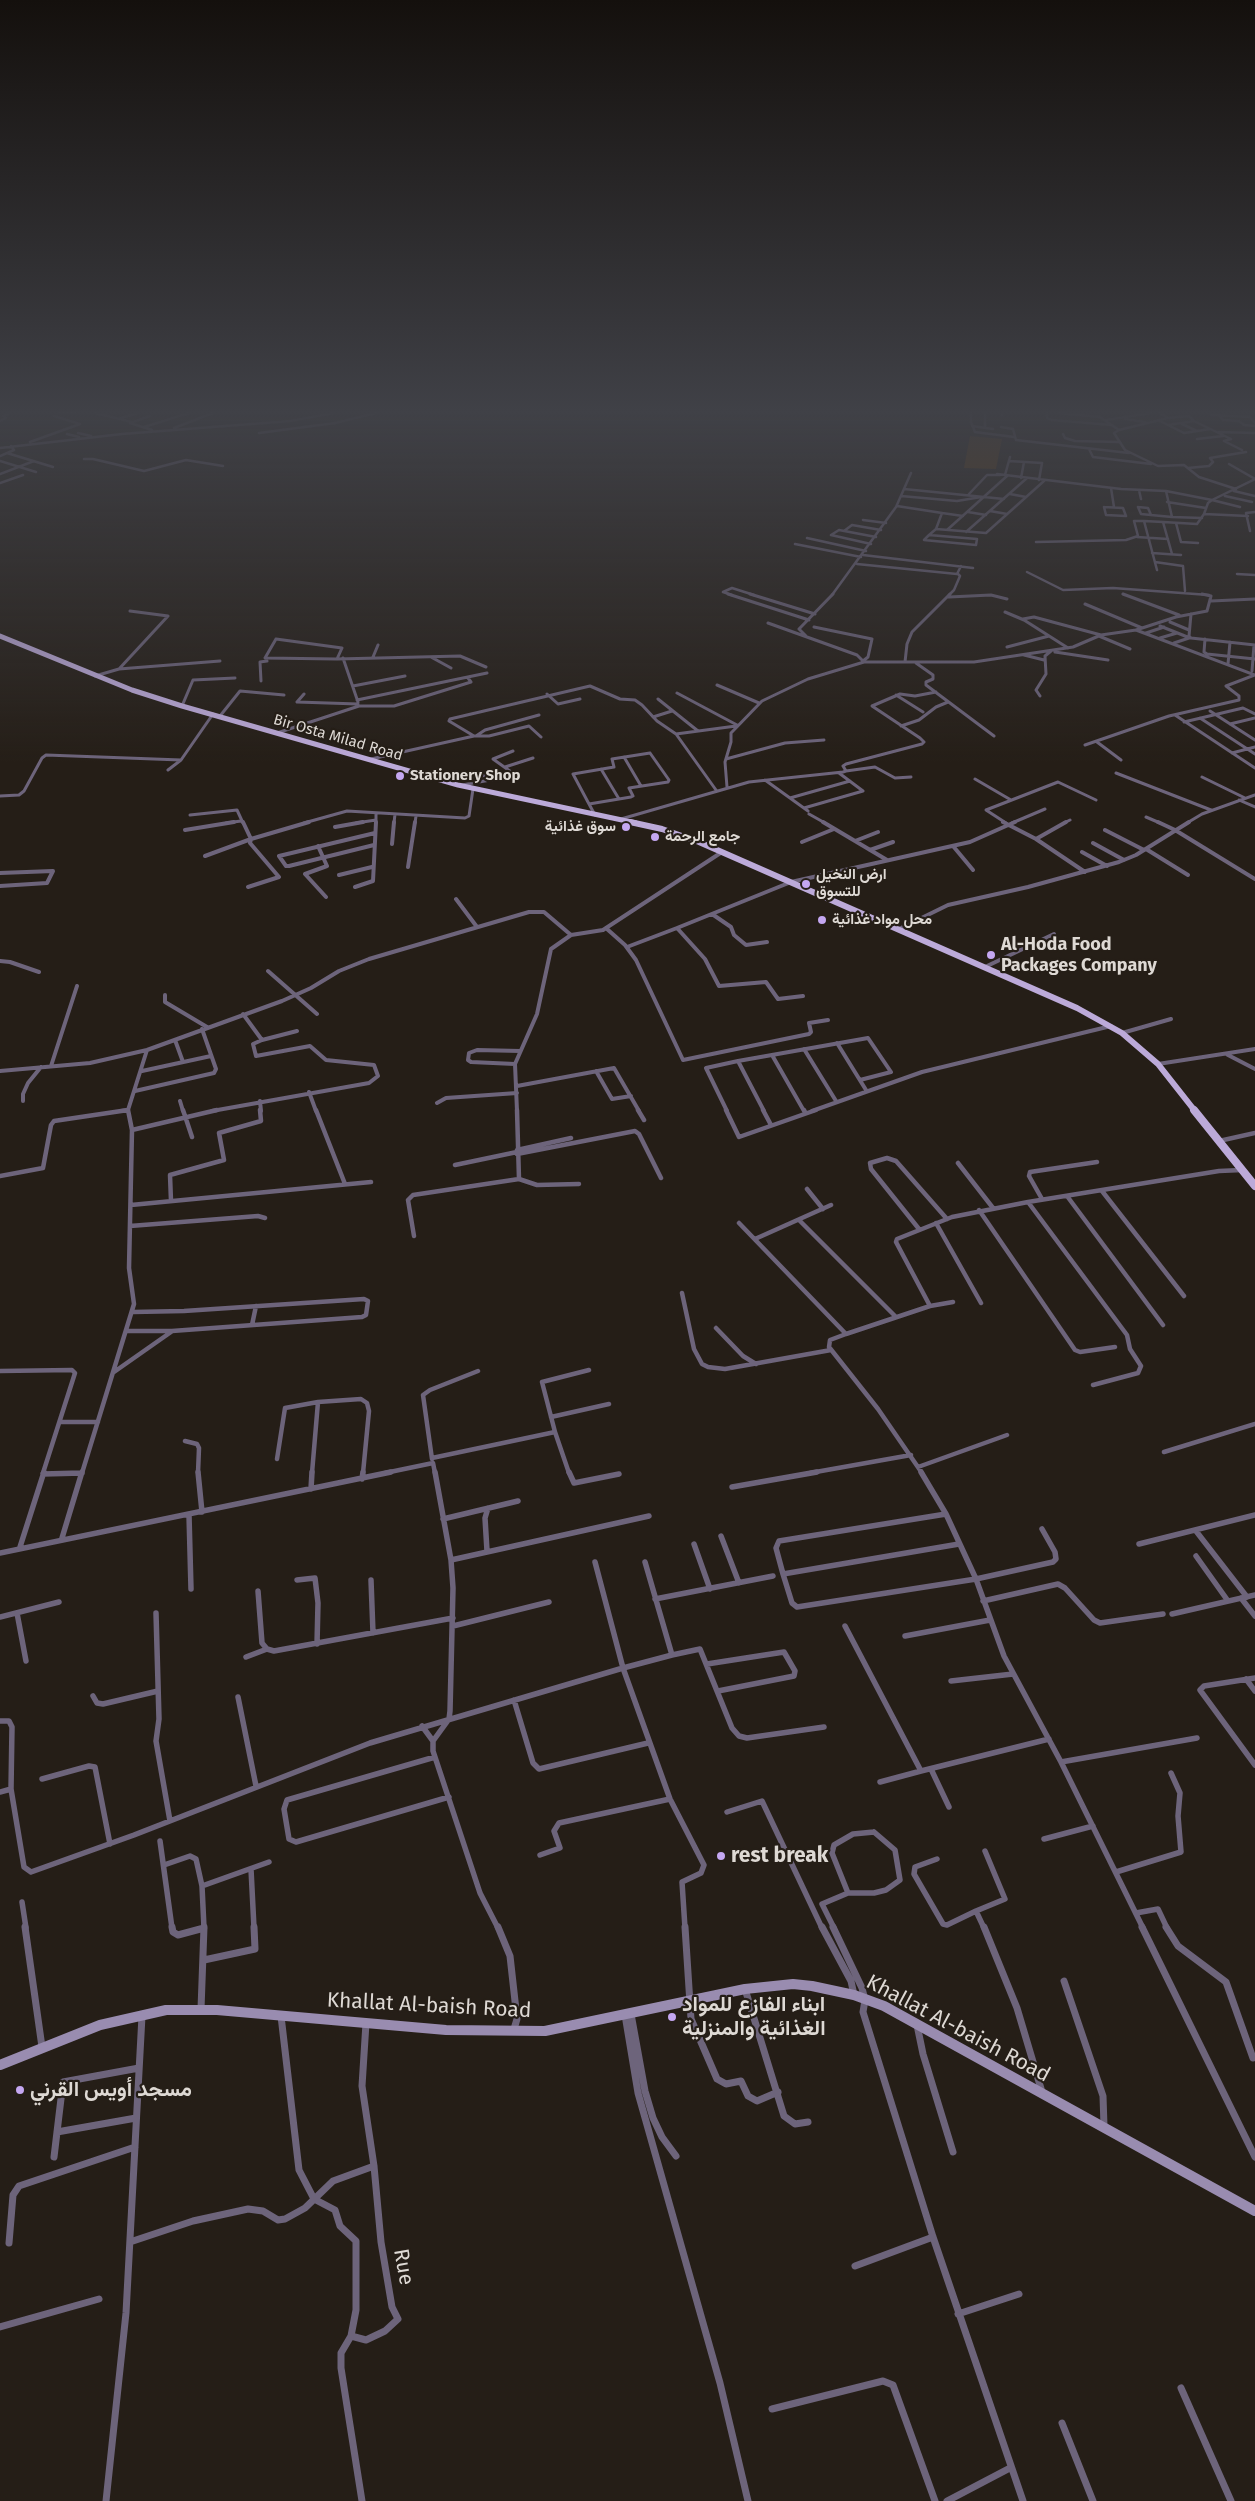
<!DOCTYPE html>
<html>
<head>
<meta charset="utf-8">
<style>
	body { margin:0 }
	canvas { display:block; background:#251e17 }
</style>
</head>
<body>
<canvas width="1255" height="2501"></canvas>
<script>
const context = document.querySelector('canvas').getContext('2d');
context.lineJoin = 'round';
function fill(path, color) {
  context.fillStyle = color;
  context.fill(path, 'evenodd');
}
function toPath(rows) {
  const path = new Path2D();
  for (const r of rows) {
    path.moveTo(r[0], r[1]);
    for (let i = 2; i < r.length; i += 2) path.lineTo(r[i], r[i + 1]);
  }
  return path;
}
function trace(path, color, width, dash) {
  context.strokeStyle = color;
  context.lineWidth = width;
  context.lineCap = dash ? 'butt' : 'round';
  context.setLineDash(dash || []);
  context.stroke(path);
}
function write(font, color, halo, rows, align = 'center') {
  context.font = font + ' "Fira Sans",Vazirmatn,sans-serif';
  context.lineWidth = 4.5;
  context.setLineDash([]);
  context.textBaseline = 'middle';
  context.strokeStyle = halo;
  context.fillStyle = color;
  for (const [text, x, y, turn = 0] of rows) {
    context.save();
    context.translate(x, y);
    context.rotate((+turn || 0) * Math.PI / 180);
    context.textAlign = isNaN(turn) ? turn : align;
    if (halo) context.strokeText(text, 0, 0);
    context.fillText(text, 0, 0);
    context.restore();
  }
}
fill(toPath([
	[970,436,1002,439,996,469,964,468]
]), '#613a09');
trace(toPath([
	[59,413,75,413],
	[95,413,132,422],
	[971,413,971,422,975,432,1014,437],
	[985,413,985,428],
	[1002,413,1002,415],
	[1047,413,1047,418,1052,420,1112,425],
	[1059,413,1100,417,1119,430,1114,433,1125,450,1158,466,1184,465,1199,477,1236,489],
	[1211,415,1250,417,1255,423],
	[1219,415,1223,420,1239,421,1244,425,1255,426],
	[150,416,130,423,152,430],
	[121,418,138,413],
	[1168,418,1189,416,1194,421,1231,439,1224,441,1242,450],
	[1125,419,1145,422],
	[1106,420,1151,413],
	[1158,420,1184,433,1210,429],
	[0,421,6,418,3,416,10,413],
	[1182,424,1197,431],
	[1168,425,1194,421],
	[972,426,993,429],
	[144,427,189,413],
	[1001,427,1013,429,1016,440,1129,453],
	[174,428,213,413],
	[1119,430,1168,418,1160,413],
	[1219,432,1255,433],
	[78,433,91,436],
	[259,433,335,423,376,413],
	[67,434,79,437],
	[1063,434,1065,438,1075,441,1120,442],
	[1197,439,1223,436],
	[30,442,80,424,54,416],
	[0,448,122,434,290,421,334,413],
	[1089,449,1093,457,1151,464],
	[7,453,53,467],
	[0,456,14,450,11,446],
	[84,459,93,459,144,471,186,460,223,466],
	[0,461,36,472],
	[1009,461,1042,463],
	[1229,464,1255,479],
	[1188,468,1209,466,1213,462,1210,458,1246,452],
	[0,474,34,461],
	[997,474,1121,489,1166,491,1212,500,1255,479],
	[1005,475,1010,457],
	[1021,478,1024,462],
	[1039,480,1042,463],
	[0,483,23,475],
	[1111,488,1114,507],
	[904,489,1004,499],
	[1139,490,1141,499],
	[1166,491,1172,517,1202,518],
	[1234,491,1255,496],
	[969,494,987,475,1000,475],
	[1010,494,1026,497],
	[901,496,957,501,981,497],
	[1225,496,1252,502],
	[1167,502,1206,508],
	[897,506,942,513],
	[1104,507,1123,508,1126,516,1106,515,1104,507],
	[1138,507,1148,508,1151,515,1141,514,1138,507],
	[990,511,1007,514],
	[968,512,986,515],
	[1204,514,1208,503,1212,500,1240,507],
	[1151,515,1172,517],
	[863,520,886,523],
	[1163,522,1197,524,1204,514,1248,516],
	[1176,523,1181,542,1198,543],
	[936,529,986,533,1044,481],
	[947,530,1007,476],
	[844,531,852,525,881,530],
	[1250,531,1246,513,1255,512],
	[966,532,1027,478],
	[831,535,839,530,876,537],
	[831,535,871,544],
	[929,535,977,539,976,545,924,540,929,535],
	[929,535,936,529,942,513,963,516],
	[1137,537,1168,539],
	[807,538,866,551],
	[1036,542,1126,540,1138,536,1134,521,1144,521],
	[795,544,861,557],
	[1152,553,1181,555],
	[863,555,973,568],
	[1155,562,1183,566,1185,591],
	[857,564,957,574,961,566],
	[1157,570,1144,521,1163,522,1172,554],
	[1027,572,1063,590,1113,588,1209,595],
	[1237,574,1255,575],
	[1123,594,1125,595],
	[732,595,723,592,732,588,754,595],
	[832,595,896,507,911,473],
	[949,595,954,590,960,576,958,574]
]), '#6d647b', 2.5);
trace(toPath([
	[728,594,809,620],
	[750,594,815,614],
	[1123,594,1179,615],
	[949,597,991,595,1007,599],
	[1211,601,1255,599],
	[1085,604,1142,628],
	[1005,612,1024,620,1068,648],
	[1191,614,1189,636,1191,638,1255,645],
	[1023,619,1034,617,1101,635],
	[1170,622,1189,630],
	[768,623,857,655,864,662],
	[1160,626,1190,638],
	[814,627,872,639,868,657,863,661],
	[1146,633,1164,627],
	[806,636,799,629,833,594],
	[1099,636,1130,649],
	[1160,638,1177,633],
	[276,639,342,648,337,659,265,658,276,639],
	[1205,639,1204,652,1207,654,1255,659],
	[1174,643,1189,638],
	[1007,647,1049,636],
	[1055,652,1108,660],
	[1024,655,1044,660],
	[373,657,378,645],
	[431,657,451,668],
	[343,658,358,702],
	[337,659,460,656,486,667],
	[905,662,907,644,912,632,950,594],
	[916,663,933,675,933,679,926,682,926,685,994,736],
	[1228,664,1230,642],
	[119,669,168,616,130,611],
	[1252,671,1254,645],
	[95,676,119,669,220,661],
	[261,681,260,662,267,661],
	[717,685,759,703],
	[353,686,405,676],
	[677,693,737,725],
	[304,694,297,702,358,704],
	[547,694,558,704,580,699],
	[896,695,923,712],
	[1040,696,1036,690,1046,674,1045,656,1051,651],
	[658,699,698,731],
	[357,700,487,673],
	[182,706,193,680,235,678],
	[1210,711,1255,740],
	[1175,715,1255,768],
	[220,716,240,691,284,695],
	[653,717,672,711],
	[1200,718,1255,754],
	[1184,722,1243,708,1255,714],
	[1230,724,1255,718],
	[901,726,919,720,936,707,948,702],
	[277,733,359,706,394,706,471,682,468,678],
	[676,734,736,726],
	[474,736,489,736,529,726,541,737],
	[476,736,485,730,539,715],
	[1097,742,1121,760],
	[1085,745,1169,716,1239,700,1239,696,1226,686,1255,675,1136,630,1176,617,1207,611,1211,596,1202,594],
	[650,753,669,780,668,782,629,788,633,796,631,797,589,804,573,774,614,767,612,759,650,753],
	[1232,753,1255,747],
	[624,757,641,786],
	[371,759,474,736,449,721,450,719,590,686,620,699,635,700,642,705,657,721,676,734,716,790],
	[726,759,785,743,824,740],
	[505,767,533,758],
	[601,769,619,799],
	[168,770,181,760,213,714],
	[846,771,875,767,895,778,911,777],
	[1116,773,1211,810],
	[1202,777,1245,798],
	[975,779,1011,800],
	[765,780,808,811],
	[443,781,511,772],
	[462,785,513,776,514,774,493,759,513,751],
	[727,787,725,762,731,742,731,733,762,701,808,679,864,662,974,662,1073,647,1101,635,1136,630],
	[0,796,19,795,24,791,42,758,46,755,181,760],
	[790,798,850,781],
	[1239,800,1255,807],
	[589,804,595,815],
	[804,808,863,791,839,773],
	[809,814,825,823],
	[190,815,237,810,243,823],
	[1146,817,1160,823],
	[621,819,749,782,843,772,846,771,843,766,846,764,922,744,924,742,920,738,872,706,900,694,915,696,936,692],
	[226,823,241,821],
	[304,823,347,811,465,818,469,816,473,789],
	[356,823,376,820],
	[376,823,376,813],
	[394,823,395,814],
	[415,823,416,816],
	[1006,823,986,810,1058,782,1096,800],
	[1012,823,1045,809],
	[1064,823,1070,820],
	[1187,823,1202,814,1255,795]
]), '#6d647b', 3);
trace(toPath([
	[243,822,251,839,250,843,279,877,248,887],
	[823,822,887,860],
	[1003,822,1036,839,1085,872],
	[1158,822,1175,830,1255,879],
	[335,827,363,822],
	[185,830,234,822],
	[1105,830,1144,850],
	[1036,839,1066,822],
	[855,841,878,832],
	[802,842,834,829],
	[1093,843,1124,860],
	[392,844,394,822],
	[374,845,289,866,286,866,279,856,375,833],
	[318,846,327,866,305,874,326,897],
	[953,846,973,870],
	[1146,849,1188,875],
	[870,850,893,842],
	[1082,852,1107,866],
	[205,856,251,839,309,822],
	[408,867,415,822],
	[0,873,53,871,47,883,0,886],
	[339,875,372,867],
	[355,887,373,881,376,822],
	[456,899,477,927],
	[712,914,731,927,734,935,746,945,767,942],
	[607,929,625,945,636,960,683,1060,809,1034,811,1032,809,1023,828,1020],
	[899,929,948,905,1028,887,1119,862,1136,855,1189,822],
	[627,947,677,928],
	[0,961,10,962,39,972],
	[985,967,1054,934],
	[268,971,317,1014],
	[165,995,165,1002,207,1027],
	[803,996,778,999,766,982,719,986,705,959,677,928,791,882,970,842,1015,822],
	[243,1014,262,1040,297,1031],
	[1122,1033,1171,1019],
	[175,1040,183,1062],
	[837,1043,866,1090],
	[804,1049,836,1101],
	[772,1055,804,1111],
	[1228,1055,1255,1069],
	[738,1061,868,1038,891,1072,860,1080],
	[515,1064,471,1062,468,1060,469,1053,477,1050,520,1051],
	[1158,1064,1255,1049],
	[51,1066,77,986],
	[0,1071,90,1063,147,1050,282,1001,311,988,339,971,369,959,529,912,544,912,571,935,603,930,722,852],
	[142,1071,211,1056],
	[596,1071,612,1099,631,1096],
	[517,1086,614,1068,639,1111],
	[135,1091,214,1073,216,1069,202,1029],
	[309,1092,316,1111],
	[23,1101,23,1094,28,1083,41,1067],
	[180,1101,183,1111],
	[260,1101,261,1111],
	[437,1103,446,1098,517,1093],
	[121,1111,128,1110,147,1050],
	[212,1111,369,1083,378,1076,374,1065,326,1060,310,1046,256,1056,253,1044,262,1040],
	[517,1111,515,1064,537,1014,551,949,571,935],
	[727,1111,706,1068,738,1061,764,1111],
	[812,1111,922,1072,1111,1026]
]), '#6d647b', 4);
trace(toPath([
	[183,1110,192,1137],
	[316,1110,345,1184],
	[517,1110,519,1179],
	[638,1110,644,1120],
	[726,1110,739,1137,816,1110],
	[763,1110,771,1125],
	[804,1110,805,1112],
	[132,1130,217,1110],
	[1219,1141,1255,1133],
	[517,1150,571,1138],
	[517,1154,635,1131,639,1134,661,1178],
	[958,1163,993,1208],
	[455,1165,517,1152],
	[0,1176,43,1168,51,1125,54,1121,128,1110],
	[807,1189,823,1209],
	[1102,1191,1184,1296],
	[1067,1196,1163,1325],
	[1042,1199,1029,1176,1030,1172,1097,1162],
	[171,1201,170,1175,224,1160,219,1133,261,1121,260,1110],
	[131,1205,371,1182],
	[979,1210,1075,1350,1080,1352,1115,1347],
	[799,1220,895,1316],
	[739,1223,846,1334,930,1306],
	[936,1223,981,1303],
	[130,1226,258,1216,265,1218],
	[919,1229,871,1169,870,1163,887,1158,896,1161,947,1219],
	[414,1236,408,1200,413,1195,519,1179,537,1185,579,1184],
	[755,1239,831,1205],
	[682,1293,694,1349,702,1364,708,1367,725,1369,831,1350],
	[953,1302,930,1306,896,1242,897,1239,952,1217,1028,1202],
	[252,1325,256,1306],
	[716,1328,743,1356,756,1364],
	[127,1331,172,1331,362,1317,366,1315,368,1301,364,1299,184,1311,133,1312],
	[846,1334,830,1340,829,1347,878,1409,922,1473],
	[0,1371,72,1370,75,1373,43,1473],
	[114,1372,171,1332],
	[1093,1385,1138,1373,1141,1366,1130,1349,1127,1335,1028,1202,1219,1171,1242,1170],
	[551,1417,609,1404],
	[60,1422,98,1422],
	[555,1432,569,1473],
	[185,1441,197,1444,199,1448,198,1473],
	[1164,1452,1255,1424],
	[432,1458,555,1432,542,1382,589,1370],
	[277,1459,285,1408,318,1402,361,1399,367,1403,369,1411,363,1473],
	[432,1459,423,1395,430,1390,478,1371],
	[918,1467,1007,1435],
	[82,1473,134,1304,129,1268,132,1130,128,1110],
	[312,1473,318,1402],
	[385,1473,433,1463,435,1473],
	[810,1473,911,1455]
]), '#6d647b', 4.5);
trace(toPath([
	[198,1472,202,1512],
	[435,1472,451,1560,453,1588,450,1711,449,1719,433,1741,433,1751,480,1893,498,1928],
	[569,1472,574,1483,619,1474],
	[921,1472,946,1514,976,1579,1004,1656,1061,1762,1143,1928],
	[43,1474,82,1473],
	[362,1479,363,1472],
	[732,1487,817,1472],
	[311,1489,312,1472],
	[189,1515,191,1589],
	[443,1519,518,1501],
	[1196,1531,1247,1597],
	[721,1536,739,1583],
	[62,1538,82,1472],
	[694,1544,710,1589],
	[959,1544,783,1574,792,1603,797,1607,976,1579,1053,1562,1056,1559,1055,1552,1042,1529],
	[1139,1544,1255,1515],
	[20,1547,44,1472],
	[487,1551,485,1518,488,1508],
	[0,1553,391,1472],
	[1196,1556,1228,1601],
	[451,1560,649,1516],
	[595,1562,623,1668,672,1655,645,1562],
	[783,1574,776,1548,779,1541,946,1514],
	[297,1580,315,1578,318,1603,317,1644],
	[371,1580,373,1633],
	[258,1591,262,1643,267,1649,274,1651,453,1618],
	[1241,1598,1255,1616],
	[655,1599,773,1576],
	[983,1601,1058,1584,1065,1588,1094,1620,1100,1623,1163,1614],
	[17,1613,26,1661],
	[156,1613,159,1719,156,1741,170,1821],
	[1172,1614,1255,1595],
	[0,1617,59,1602],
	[453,1626,549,1602],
	[845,1626,921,1771,1049,1739],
	[905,1636,990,1620],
	[672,1655,700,1649,732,1728,739,1736,747,1738,824,1727],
	[246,1657,267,1649],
	[707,1664,784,1652,795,1671,794,1676,718,1691],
	[1255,1678,1204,1686,1200,1690,1255,1765],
	[1246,1679,1255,1691],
	[951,1681,1013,1674],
	[93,1696,97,1703,103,1704,158,1691],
	[238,1697,256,1786],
	[514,1700,533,1763,539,1769,648,1743],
	[0,1721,9,1721,12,1727,11,1789,24,1867,31,1872,134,1835,370,1743,623,1668,670,1799,704,1865,701,1873,682,1882,685,1928],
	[422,1726,433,1741],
	[435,1757,287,1800,284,1809,289,1839,296,1842,449,1797],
	[1061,1762,1197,1738],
	[931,1769,949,1807],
	[42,1779,89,1766,95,1767,110,1844],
	[880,1782,921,1771],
	[0,1792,11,1789],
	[727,1812,762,1801,822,1928],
	[874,1832,895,1850,900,1880,886,1890,874,1893,848,1893,832,1853,834,1845,853,1834,874,1832],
	[1044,1839,1093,1826],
	[160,1841,172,1928],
	[540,1855,560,1848,554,1831,559,1823,670,1799],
	[937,1859,915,1867,914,1874,943,1924,947,1925,976,1911,984,1928],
	[164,1865,190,1856,196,1859,202,1886,204,1928],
	[251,1869,254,1928],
	[1116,1872,1181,1852,1178,1816,1180,1793,1171,1773],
	[202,1886,269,1862],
	[22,1902,26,1928],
	[976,1911,1005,1899,985,1851],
	[1136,1913,1158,1909,1167,1928],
	[834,1928,822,1904,848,1893]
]), '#6d647b', 5.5);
trace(toPath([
	[25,1927,42,2047],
	[172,1927,173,1932,178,1935,204,1928],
	[498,1927,510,1956,517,2019,514,2029],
	[685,1927,691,2019,717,2079,726,2084,741,2081,748,2096,757,2101,778,2092],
	[822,1927,851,1981,854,1995],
	[833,1927,862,1988,865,2000,863,2012,933,2237,1023,2501],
	[984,1927,1017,2008,1042,2092],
	[1142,1927,1255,2157],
	[1166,1927,1178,1946,1226,1982,1253,2058],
	[204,1960,255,1949,254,1927],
	[1064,1981,1103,2096,1104,2126],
	[745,1989,784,2116,795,2124,808,2122],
	[201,2009,204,1927],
	[631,2014,645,2091,653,2118,662,2137,676,2156],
	[625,2015,638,2093,720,2383,748,2501],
	[281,2016,299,2170,314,2199,335,2210,340,2226,356,2241,356,2310,351,2336,341,2353,341,2368,362,2501],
	[917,2025,923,2054,953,2152],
	[57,2132,136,2118],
	[54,2157,63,2082,139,2068],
	[130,2242,193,2221,248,2209,263,2211,278,2220,285,2219,305,2208,333,2181,374,2166],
	[9,2243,13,2195,19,2186,135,2147],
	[855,2266,933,2237],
	[958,2314,1019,2294],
	[0,2327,99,2299],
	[351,2336,366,2340,385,2331,398,2319,392,2307,381,2242,374,2166,362,2086,366,2023],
	[1181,2388,1231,2501],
	[772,2409,883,2381,893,2385,935,2501],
	[1062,2423,1093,2501],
	[106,2501,126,2313,142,2016],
	[947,2501,1010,2468]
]), '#6d647b', 7);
trace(toPath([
	[0,2065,100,2025,166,2010,217,2010,446,2030,545,2031,745,1989,793,1984,812,1986,854,1995,884,2006,1255,2211]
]), '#998cb0', 10);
trace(toPath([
	[0,636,132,690,182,706,458,785,636,823]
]), '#bcaad9', 5);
trace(toPath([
	[630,822,662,829,699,842,1077,1008,1122,1033,1158,1064,1195,1111]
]), '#bcaad9', 6);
trace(toPath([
	[1194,1110,1255,1186]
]), '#bcaad9', 8);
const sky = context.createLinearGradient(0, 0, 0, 763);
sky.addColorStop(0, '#14100d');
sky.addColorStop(0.54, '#404147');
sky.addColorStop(1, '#40414700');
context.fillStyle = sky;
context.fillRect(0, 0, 1255, 763);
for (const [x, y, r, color] of [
	[400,776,5,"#c4a7f1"],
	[626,827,5,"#c4a7f1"],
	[655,837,5,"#c4a7f1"],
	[806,884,5,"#c4a7f1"],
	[822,920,5,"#c4a7f1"],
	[991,955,5,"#c4a7f1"],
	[721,1856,5,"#c4a7f1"],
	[672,2017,5,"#c4a7f1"],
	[20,2090,5,"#c4a7f1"]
]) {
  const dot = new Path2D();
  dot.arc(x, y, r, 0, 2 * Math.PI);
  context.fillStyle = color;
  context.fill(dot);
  trace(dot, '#251e17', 2);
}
write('15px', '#ded9d4', '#251e17', [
	["Bir Osta Milad Road",338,738,16]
]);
write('bold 15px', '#ded9d4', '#251e17', [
	["Stationery Shop",410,776],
	["سوق غذائية",616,827,"right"],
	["جامع الرحمة",665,837],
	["ارض النخيل",816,875],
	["للتسوق",816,892],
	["محل مواد غذائية",832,920]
], 'left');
write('bold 18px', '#ded9d4', '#251e17', [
	["Al-Hoda Food",1001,945],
	["Packages Company",1001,966]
], 'left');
write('bold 21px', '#ded9d4', '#251e17', [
	["rest break",731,1856],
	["ابناء الفازع للمواد",682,2005],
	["الغذائية والمنزلية",682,2029],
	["مسجد أويس القرني",30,2090]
], 'left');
write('21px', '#ded9d4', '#251e17', [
	["Khallat Al-baish Road",429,2006,3],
	["Khallat Al-baish Road",958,2029,28],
	["Rue",403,2267,80]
]);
</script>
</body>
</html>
